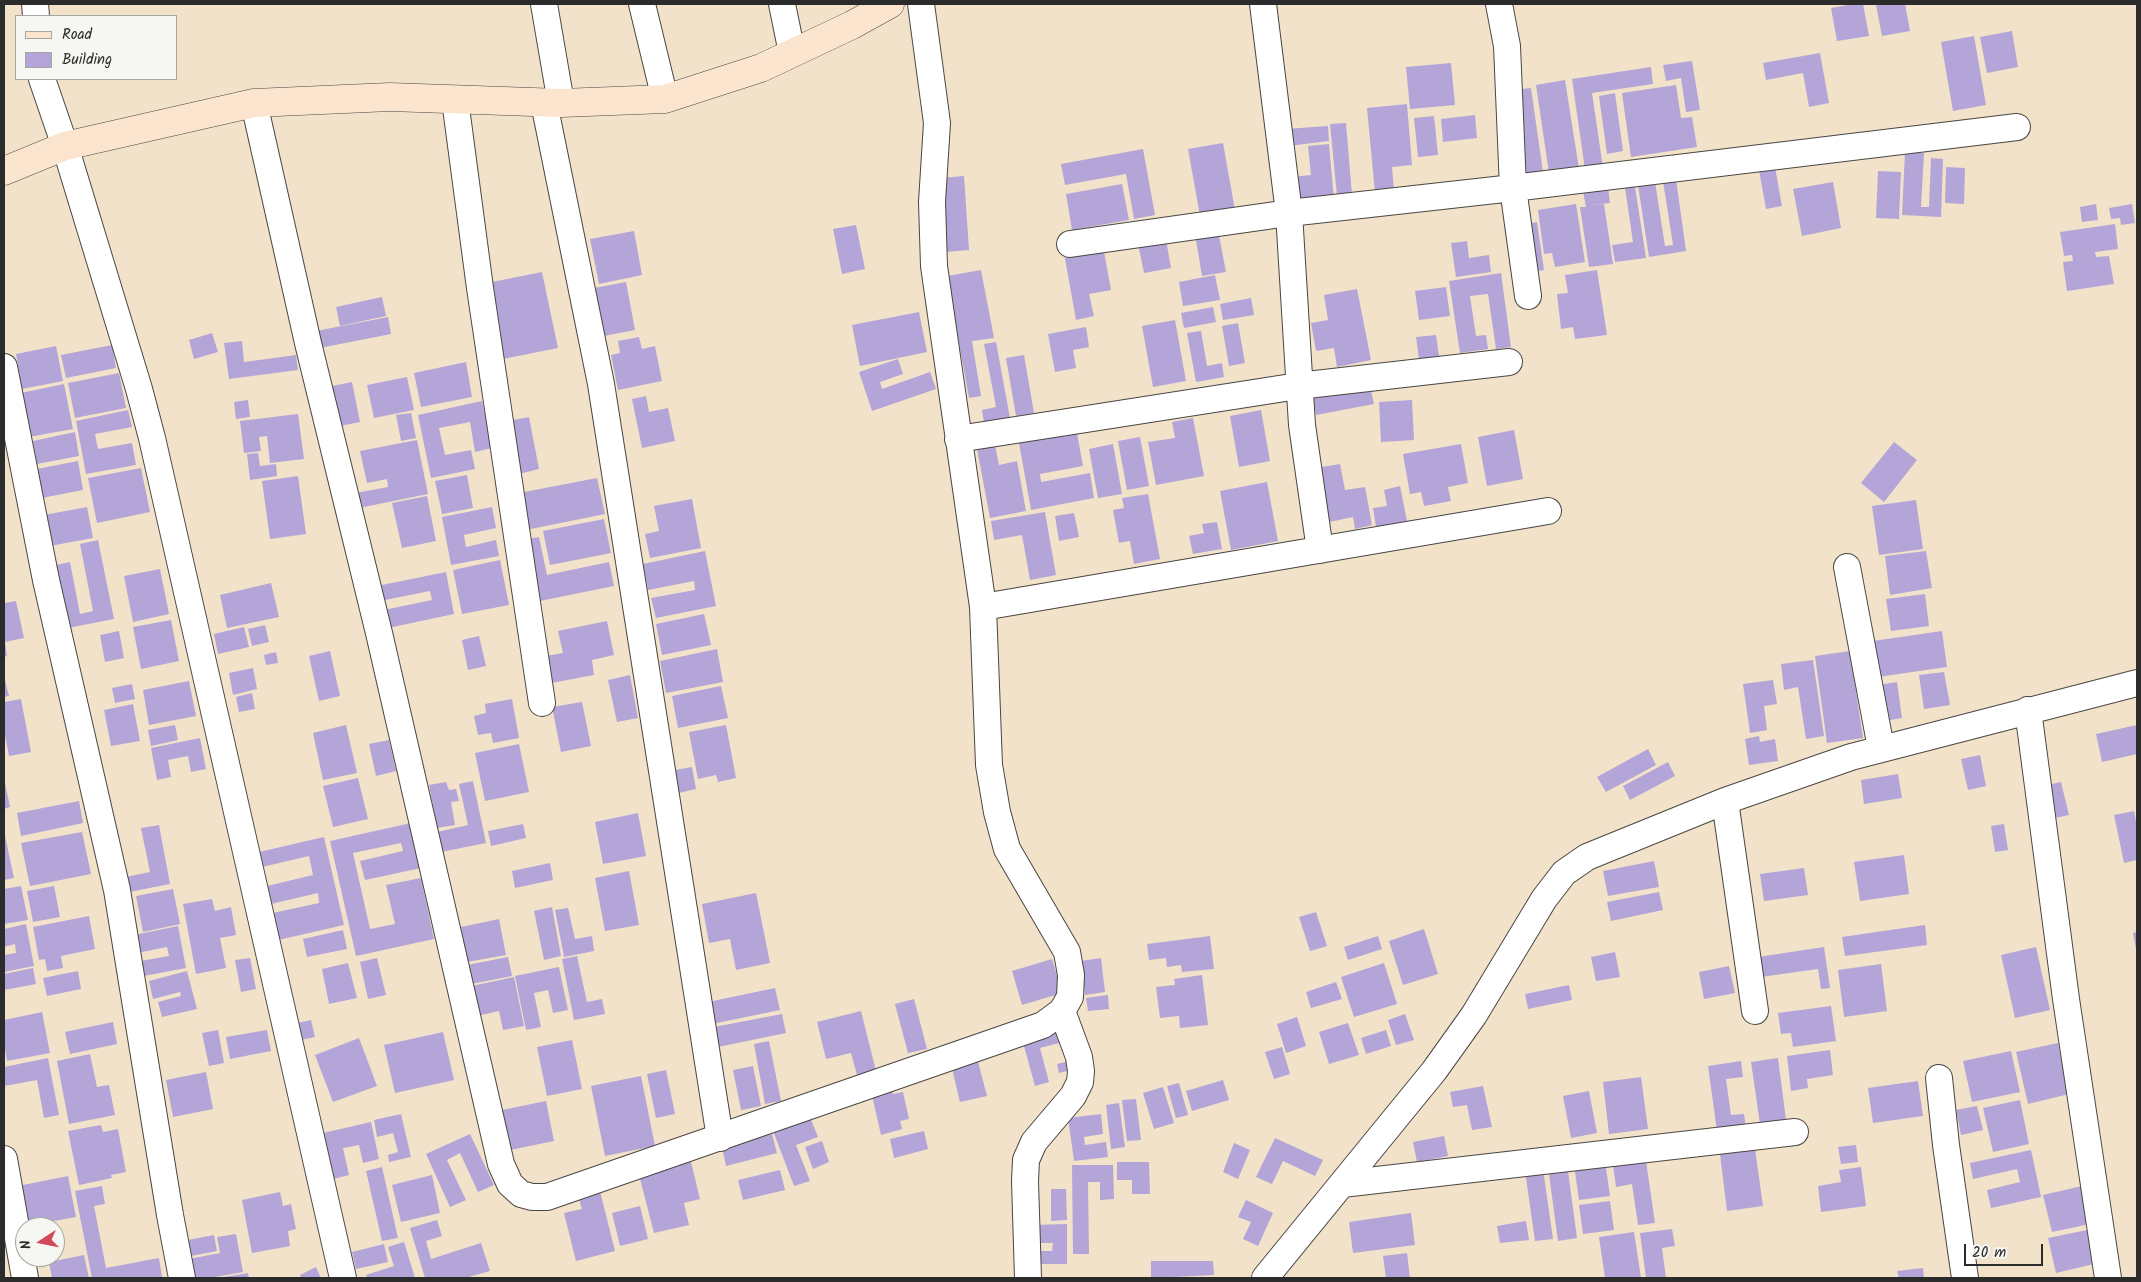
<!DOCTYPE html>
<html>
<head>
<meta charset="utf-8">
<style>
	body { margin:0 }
	#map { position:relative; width:2141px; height:1282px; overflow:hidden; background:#f2e2c9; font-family:Kalam,sans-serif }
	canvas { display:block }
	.frame { position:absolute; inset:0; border:5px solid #2b2b2b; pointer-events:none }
	.legend { position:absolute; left:15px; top:15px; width:162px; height:65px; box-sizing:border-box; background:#f6f6f2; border:1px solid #a5a5a2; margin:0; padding:6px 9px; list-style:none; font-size:15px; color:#2b2b2b }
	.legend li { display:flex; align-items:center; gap:10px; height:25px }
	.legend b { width:25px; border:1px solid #a5a5a2 }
	.north { position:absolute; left:15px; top:1217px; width:50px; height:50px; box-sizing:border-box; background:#f6f6f2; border:1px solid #a5a5a2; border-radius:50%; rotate:259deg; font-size:14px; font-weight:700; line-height:20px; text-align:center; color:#2b2b2b }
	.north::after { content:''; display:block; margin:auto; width:18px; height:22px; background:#d1495b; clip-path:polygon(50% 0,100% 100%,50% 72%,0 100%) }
	.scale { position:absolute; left:1964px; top:1244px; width:79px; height:22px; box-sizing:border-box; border:2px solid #2b2b2b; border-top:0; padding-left:6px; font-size:15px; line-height:18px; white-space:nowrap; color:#2b2b2b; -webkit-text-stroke:4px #f6f6f2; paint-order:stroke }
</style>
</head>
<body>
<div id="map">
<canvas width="2141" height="1282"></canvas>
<div class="frame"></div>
<ul class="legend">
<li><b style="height:6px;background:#fce5cf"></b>Road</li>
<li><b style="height:14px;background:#b4a5d8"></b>Building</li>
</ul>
<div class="north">N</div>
<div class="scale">20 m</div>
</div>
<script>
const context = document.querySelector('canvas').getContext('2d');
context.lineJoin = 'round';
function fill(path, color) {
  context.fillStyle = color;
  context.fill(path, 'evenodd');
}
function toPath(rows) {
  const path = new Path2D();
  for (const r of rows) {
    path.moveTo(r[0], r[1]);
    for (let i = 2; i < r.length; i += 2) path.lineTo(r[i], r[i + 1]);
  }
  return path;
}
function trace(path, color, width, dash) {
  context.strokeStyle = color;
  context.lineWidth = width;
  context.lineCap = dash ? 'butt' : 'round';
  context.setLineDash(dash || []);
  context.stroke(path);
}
fill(toPath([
	[1854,4,1863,4,1869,36,1837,41,1831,8],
	[1885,4,1905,4,1910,31,1882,36,1876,5],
	[2012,31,2018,67,1987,73,1980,37],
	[1974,36,1986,105,1953,111,1941,42],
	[1820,53,1829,103,1809,107,1803,73,1766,80,1763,63],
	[1692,61,1700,110,1686,112,1681,78,1666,81,1663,65],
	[1451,63,1455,105,1410,109,1406,67],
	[1651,67,1653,84,1592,93,1603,168,1585,170,1572,79],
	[1565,80,1579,169,1549,173,1536,85],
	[1676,85,1681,118,1692,117,1697,147,1631,157,1622,93],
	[1531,88,1543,172,1527,175,1514,90],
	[1615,93,1623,151,1607,154,1599,96],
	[1407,104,1412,165,1392,167,1394,191,1375,193,1367,108],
	[1475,115,1477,138,1443,142,1441,119],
	[1434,116,1438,155,1418,157,1414,118],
	[1346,123,1352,195,1337,196,1330,124],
	[1328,126,1329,141,1288,146,1286,129],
	[1223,143,1235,210,1200,216,1188,149],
	[1329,144,1334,199,1293,203,1291,177,1311,175,1308,146],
	[1143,149,1155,215,1134,219,1126,174,1065,185,1061,164],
	[1905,152,1924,153,1921,207,1929,207,1931,158,1943,159,1941,217,1902,215],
	[1775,167,1782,206,1766,209,1759,170],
	[1946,167,1965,168,1964,204,1945,203],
	[1878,171,1901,172,1899,219,1876,218],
	[964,176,969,250,946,252,941,178],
	[1676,179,1686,251,1649,257,1638,185,1655,182,1665,246,1673,245,1663,181],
	[1833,182,1841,228,1802,236,1793,189],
	[1122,184,1129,220,1072,230,1066,194],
	[1608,187,1610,203,1590,205,1604,204,1613,264,1589,267,1580,207,1586,207,1583,191],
	[1635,187,1646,258,1615,262,1612,245,1633,242,1625,188],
	[1576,204,1585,262,1555,267,1552,253,1544,254,1538,210],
	[2096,204,2098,220,2082,222,2080,207],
	[2132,204,2135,223,2121,225,2120,218,2111,219,2109,208],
	[1537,222,1544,270,1533,272,1526,224],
	[2115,224,2118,249,2095,252,2096,257,2109,256,2114,284,2067,291,2063,262,2073,261,2072,255,2064,256,2060,232],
	[856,225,865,269,842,274,833,229],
	[1218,230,1226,272,1202,276,1195,234],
	[634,231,642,275,599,284,590,239],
	[1165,234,1171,268,1144,273,1137,239],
	[1467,241,1469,258,1489,255,1491,272,1456,277,1451,243],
	[1103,246,1111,290,1089,294,1094,316,1076,320,1064,253],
	[981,270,994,338,972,341,981,396,969,398,947,276],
	[1597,270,1607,335,1575,339,1573,327,1561,329,1557,294,1568,293,1565,275],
	[542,272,558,348,503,359,487,283],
	[1501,273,1511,347,1496,349,1488,294,1470,296,1476,336,1486,335,1488,349,1460,353,1449,281],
	[1215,275,1220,300,1183,306,1179,282],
	[626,282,635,330,604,336,594,288],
	[1446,287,1450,316,1419,320,1415,291],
	[1357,289,1371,360,1337,367,1334,348,1316,351,1311,323,1328,320,1324,295],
	[382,297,386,316,340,326,336,307],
	[1251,298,1254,315,1223,320,1220,304],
	[1213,307,1216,322,1184,328,1181,313],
	[919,312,927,352,860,366,852,325],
	[388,317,391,334,320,348,316,331],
	[1175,320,1186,381,1153,387,1142,326],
	[1238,323,1245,363,1229,366,1222,326],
	[1086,327,1089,347,1073,350,1076,368,1055,372,1048,334],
	[1201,331,1207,366,1222,363,1224,377,1196,382,1187,333],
	[212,333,218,352,194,359,189,340],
	[1436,335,1439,356,1419,359,1416,337],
	[639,337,642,349,655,346,662,381,618,390,611,355,620,353,618,341],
	[242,341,244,362,296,355,298,370,229,379,224,343],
	[996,342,1010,418,984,423,982,410,996,407,984,344],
	[112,345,116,368,66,378,61,355],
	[56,346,63,381,22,389,16,354],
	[1024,355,1034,413,1016,416,1006,358],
	[898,359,903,374,880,382,882,389,930,372,936,389,872,411,859,372],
	[466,362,472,397,421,407,414,373],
	[119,373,126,408,75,418,68,383],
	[407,377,414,410,374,418,367,385],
	[352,382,360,422,340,426,332,386],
	[64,384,73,429,29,437,21,393],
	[1370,386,1374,404,1316,415,1313,397],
	[646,396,649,412,668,408,675,441,642,448,632,399],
	[248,400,250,417,236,419,234,402],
	[1412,400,1414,440,1381,442,1379,402],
	[482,401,492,448,475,452,470,422,439,428,445,455,471,450,475,469,431,478,418,415],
	[128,410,132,427,95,434,98,449,132,443,136,465,86,474,76,421],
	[1261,410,1270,461,1239,467,1230,416],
	[411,413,416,438,401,441,396,415],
	[298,414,304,459,270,463,267,436,259,437,261,451,244,453,240,421],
	[529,417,539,469,519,474,508,421],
	[1193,418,1204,476,1156,485,1148,442,1175,438,1172,422],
	[1514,430,1523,479,1487,486,1478,437],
	[75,432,79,456,37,464,33,441],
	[1077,433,1083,466,1040,474,1041,482,1090,473,1094,498,1031,510,1019,443],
	[1140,437,1149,486,1127,490,1118,441],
	[417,440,428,494,359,508,356,493,388,487,387,479,367,483,360,451],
	[1894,442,1917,460,1884,502,1861,483],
	[1113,444,1122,494,1098,498,1089,449],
	[1461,444,1468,483,1448,487,1451,501,1424,506,1421,492,1410,494,1403,454],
	[995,445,999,465,1017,461,1026,511,990,518,977,449],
	[258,453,260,466,276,464,277,476,250,480,247,454],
	[78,461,83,490,42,498,37,469],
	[1340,464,1345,490,1365,487,1372,525,1355,529,1353,517,1325,523,1315,468],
	[141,468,150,512,97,523,88,478],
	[467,475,473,508,442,514,435,481],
	[298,476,306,534,270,539,262,481],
	[597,478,605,514,526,530,519,493],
	[1267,482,1278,541,1231,550,1220,491],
	[1400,486,1407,521,1376,527,1373,508,1387,506,1384,490],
	[1148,494,1160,559,1134,564,1130,541,1119,543,1113,510,1124,508,1122,498],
	[427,496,436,541,402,548,392,503],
	[692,499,701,548,650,558,645,534,659,531,654,506],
	[1916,500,1923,549,1879,555,1872,506],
	[87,507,93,538,50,546,44,515],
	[492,507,496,528,464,535,466,547,496,540,499,556,451,565,442,517],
	[1045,512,1056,575,1030,580,1022,535,994,540,991,521],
	[1074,513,1079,537,1059,541,1055,516],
	[604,519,611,553,550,565,543,531],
	[1217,522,1222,549,1193,554,1189,536,1204,533,1202,524],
	[539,537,547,575,609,562,614,586,540,601,528,539],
	[98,540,114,619,68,628,56,565,70,562,80,614,93,611,80,544],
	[705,551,716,606,656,618,651,598,695,590,694,581,648,590,643,564],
	[1926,551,1932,588,1890,595,1885,556],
	[500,560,509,605,462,614,453,570],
	[160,569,169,614,133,622,124,576],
	[446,572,454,614,388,628,384,610,432,600,430,591,380,601,377,586],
	[271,583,279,617,227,628,220,595],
	[1925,594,1929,626,1891,631,1886,599],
	[16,601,24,638,5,642,7,656,4,657,4,603],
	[704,614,711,645,662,655,656,624],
	[171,620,179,661,141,669,133,627],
	[607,621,614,655,592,660,594,675,551,683,546,656,563,653,558,631],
	[265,625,269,642,252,646,248,629],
	[244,627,249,647,218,654,214,634],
	[119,631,124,658,105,662,100,635],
	[1942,631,1947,667,1878,677,1873,641],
	[479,636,486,666,468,670,462,640],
	[717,649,723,682,666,693,660,661],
	[330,651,340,696,319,701,309,656],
	[1850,651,1863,738,1827,743,1815,656],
	[276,652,278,663,266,665,264,655],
	[1813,660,1824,736,1806,739,1798,687,1784,690,1781,664],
	[253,668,257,689,233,695,229,673],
	[1944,672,1950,705,1924,709,1919,675],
	[630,675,638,718,617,722,608,680],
	[4,676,9,696,4,697],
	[1773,680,1777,704,1764,706,1767,730,1750,733,1743,684],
	[189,681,196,716,149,725,143,690],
	[1897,682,1902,718,1884,721,1878,685],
	[132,684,135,699,115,703,112,688],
	[721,686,728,718,678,728,672,696],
	[252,693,255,709,239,712,236,697],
	[21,699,31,752,9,756,4,730,4,702],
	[512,699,519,738,493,743,491,733,478,735,474,716,486,713,485,704],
	[582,702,591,746,561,752,552,707],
	[133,704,140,741,111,746,104,710],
	[175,725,178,740,151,746,148,730],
	[346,725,357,773,323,780,313,733],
	[726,725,736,778,718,782,716,775,698,779,689,732],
	[2137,725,2137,754,2102,762,2096,734],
	[1759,736,1760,742,1775,739,1778,761,1749,765,1745,739],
	[200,738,206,769,191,772,188,756,168,760,171,777,157,780,151,748],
	[389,740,396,771,376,776,369,744],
	[519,744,529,792,485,801,475,753],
	[1648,749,1656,765,1606,792,1597,777],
	[1980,755,1986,786,1968,790,1961,759],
	[1668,762,1675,776,1630,800,1623,786],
	[692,767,696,789,674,794,669,771],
	[1898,774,1902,798,1864,804,1861,780],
	[4,778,10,807,4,809],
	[358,778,368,819,333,827,323,786],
	[473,781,486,843,441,852,437,832,468,825,459,784],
	[446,782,449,790,456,789,459,801,451,802,455,825,437,828,429,785],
	[2061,782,2069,815,2055,818,2048,785],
	[79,801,83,823,21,836,17,813],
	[2134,811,2137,827,2137,860,2124,863,2114,815],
	[638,813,646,856,603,864,595,822],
	[411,823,421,868,365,880,360,861,403,851,401,843,353,853,370,929,395,924,386,885,421,878,434,939,356,956,330,841],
	[523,824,526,838,491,846,488,831],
	[2004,824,2008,850,1995,852,1991,826],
	[159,825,170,884,129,892,126,877,150,872,141,828],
	[4,831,14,878,4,880],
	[82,832,91,874,30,886,21,843],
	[324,837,344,925,274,941,268,914,319,903,318,893,271,904,267,886,313,875,309,856,262,867,259,852],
	[1904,855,1909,894,1860,901,1854,862],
	[1654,861,1659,887,1608,896,1603,871],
	[550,863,553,880,515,888,512,871],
	[1804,868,1808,895,1764,901,1760,874],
	[629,871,639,925,605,931,595,878],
	[21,886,28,920,4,924,4,889],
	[54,886,60,917,33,922,27,891],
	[173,889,180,924,143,932,136,896],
	[1659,892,1663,910,1611,921,1607,902],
	[756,893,770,963,736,970,730,939,709,943,702,904],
	[212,899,215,911,231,907,236,935,220,938,226,968,196,974,183,904],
	[552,907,561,956,544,960,534,911],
	[568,908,575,939,592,936,594,951,564,957,555,910],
	[1316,912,1327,946,1310,951,1299,917],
	[89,916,95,949,61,956,63,968,47,971,45,959,39,960,33,927],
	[499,919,506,955,467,962,461,927],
	[26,924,34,966,4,972,4,955,16,953,15,944,4,947,4,929],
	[1925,925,1927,945,1845,956,1842,937],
	[178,926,186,968,144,976,141,961,169,956,167,947,137,953,134,935],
	[1424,929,1438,974,1403,985,1389,941],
	[343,930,347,949,307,957,303,939],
	[2137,932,2137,949,2136,949,2133,933],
	[1210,936,1214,969,1182,972,1181,965,1167,967,1166,958,1149,960,1147,944],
	[1378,936,1382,949,1348,960,1344,947],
	[1824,947,1830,988,1821,989,1818,969,1761,977,1758,957],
	[2036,947,2050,1010,2015,1018,2001,955],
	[1615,952,1620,977,1596,981,1591,957],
	[577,956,587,1002,602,999,605,1014,574,1020,562,959],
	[508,957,512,976,471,984,467,965],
	[250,958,256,989,241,992,235,960],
	[377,958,386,995,368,999,360,962],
	[1101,958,1105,992,1085,995,1081,961],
	[1052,959,1062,993,1022,1005,1012,971],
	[348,963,357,998,329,1004,322,969],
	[1384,963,1397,1004,1354,1017,1341,977],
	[1881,964,1887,1011,1844,1017,1838,970],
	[1729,966,1735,993,1704,999,1699,972],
	[559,967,568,1010,553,1013,548,990,534,993,541,1027,526,1030,515,976],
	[33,968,36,984,4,990,4,974],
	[78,971,81,989,47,996,43,978],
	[187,971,197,1009,162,1017,158,1002,181,996,180,992,153,999,149,981],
	[1202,975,1208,1025,1180,1028,1179,1016,1160,1018,1156,987,1175,985,1174,979],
	[514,977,524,1026,503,1030,499,1011,477,1016,472,986],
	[1336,982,1342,999,1311,1008,1306,992],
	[1569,985,1572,1000,1528,1009,1525,994],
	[775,988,780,1010,712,1024,708,1002],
	[1108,995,1109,1009,1088,1011,1086,998],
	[914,999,927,1049,908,1053,895,1004],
	[1831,1006,1836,1041,1793,1047,1791,1033,1781,1034,1778,1013],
	[861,1011,876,1071,857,1075,851,1053,826,1059,817,1022],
	[42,1012,50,1053,7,1061,4,1043,4,1020],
	[782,1014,786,1033,718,1047,714,1027],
	[1405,1014,1414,1040,1396,1045,1388,1020],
	[1297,1017,1306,1046,1286,1053,1277,1024],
	[311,1020,315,1037,296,1041,293,1024],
	[113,1022,117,1044,70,1054,65,1032],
	[1348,1023,1359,1055,1329,1064,1319,1032],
	[1055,1029,1059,1043,1040,1048,1049,1082,1035,1086,1022,1039],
	[218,1030,224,1063,209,1066,202,1033],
	[267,1030,271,1051,230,1059,226,1037],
	[1386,1030,1391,1046,1366,1054,1361,1038],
	[443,1032,454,1080,395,1093,384,1045],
	[359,1038,377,1086,333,1102,315,1055],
	[572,1040,582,1089,547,1096,537,1047],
	[769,1041,781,1101,765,1104,754,1044],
	[2058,1043,2069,1094,2028,1104,2016,1052],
	[1282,1047,1290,1074,1274,1079,1265,1052],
	[1830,1050,1833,1075,1807,1079,1808,1088,1791,1091,1787,1056],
	[2011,1051,2020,1092,1972,1102,1963,1061],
	[90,1054,97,1087,109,1085,115,1115,69,1124,57,1061],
	[976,1054,987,1096,960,1102,950,1060],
	[48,1058,59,1115,44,1118,37,1080,4,1086,4,1067],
	[1778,1058,1786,1120,1760,1124,1751,1062],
	[1069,1061,1071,1070,1059,1073,1057,1064],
	[1741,1061,1743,1077,1726,1079,1731,1115,1744,1114,1746,1127,1717,1131,1708,1066],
	[753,1066,761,1106,741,1110,733,1070],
	[666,1070,675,1114,656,1118,647,1074],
	[206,1072,213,1109,173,1117,166,1080],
	[641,1076,655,1146,605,1156,591,1086],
	[1641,1077,1648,1129,1609,1134,1603,1082],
	[1223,1080,1229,1100,1192,1111,1186,1091],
	[1918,1081,1923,1116,1873,1123,1868,1088],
	[1179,1083,1188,1115,1176,1118,1167,1086],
	[891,1086,893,1094,903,1092,909,1119,900,1121,902,1129,881,1135,871,1091],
	[1483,1086,1492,1127,1472,1130,1467,1105,1453,1107,1450,1092],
	[1163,1087,1174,1123,1154,1129,1143,1093],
	[1589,1091,1597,1133,1571,1138,1563,1096],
	[1136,1099,1141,1140,1127,1141,1122,1100],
	[2020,1100,2029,1144,1993,1152,1983,1108],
	[546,1101,554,1141,510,1150,502,1110],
	[1119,1103,1125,1147,1111,1149,1106,1105],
	[1977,1106,1983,1130,1961,1135,1956,1110],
	[401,1114,411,1157,389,1162,388,1155,398,1152,393,1133,377,1137,374,1120],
	[1101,1114,1103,1134,1084,1137,1085,1145,1106,1142,1108,1157,1074,1161,1068,1118],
	[810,1117,818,1137,796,1145,810,1181,794,1186,773,1131],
	[371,1122,379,1159,363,1163,359,1145,343,1148,349,1175,333,1179,323,1133],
	[101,1125,103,1132,118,1129,126,1172,111,1175,112,1178,79,1185,68,1131],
	[924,1131,928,1149,894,1158,890,1139],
	[470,1134,494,1185,478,1192,460,1153,447,1160,466,1200,450,1207,426,1154],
	[772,1134,777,1153,726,1166,722,1147],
	[1444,1136,1448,1156,1417,1162,1413,1142],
	[1275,1138,1323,1160,1315,1176,1283,1161,1272,1184,1256,1177],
	[822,1141,829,1162,813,1169,805,1147],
	[1234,1143,1250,1150,1238,1179,1223,1172],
	[1856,1145,1858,1162,1841,1164,1838,1147],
	[1755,1149,1763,1206,1727,1211,1720,1154],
	[2031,1150,2041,1197,1991,1208,1987,1190,2020,1182,2017,1169,1973,1179,1970,1163],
	[1645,1154,1655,1223,1638,1225,1632,1184,1616,1187,1612,1158],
	[690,1158,700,1199,684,1203,689,1225,654,1233,638,1171],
	[1605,1161,1610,1196,1579,1200,1574,1165],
	[1117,1162,1149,1162,1150,1194,1132,1194,1132,1180,1117,1180],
	[1567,1164,1577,1238,1558,1241,1548,1167],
	[1072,1165,1113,1165,1114,1199,1100,1200,1100,1182,1088,1182,1089,1254,1073,1254],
	[382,1167,398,1238,382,1241,366,1171],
	[1861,1167,1866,1206,1821,1212,1818,1186,1841,1182,1839,1170],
	[1543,1169,1553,1239,1535,1241,1525,1171],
	[780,1170,785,1190,743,1200,738,1180],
	[432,1175,440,1213,401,1222,392,1185],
	[68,1176,76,1217,26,1226,18,1186],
	[102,1186,105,1204,94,1206,106,1268,159,1258,162,1277,92,1278,75,1191],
	[2082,1186,2090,1224,2052,1232,2043,1195],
	[1051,1189,1066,1189,1067,1220,1051,1221],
	[600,1191,615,1251,576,1261,564,1213,582,1209,578,1196],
	[280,1192,283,1206,291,1204,296,1229,288,1231,290,1246,252,1253,242,1200],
	[1246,1200,1273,1213,1258,1246,1243,1239,1251,1222,1238,1217],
	[1610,1201,1614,1230,1583,1234,1579,1205],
	[640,1206,648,1239,620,1246,612,1213],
	[1411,1213,1415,1245,1353,1253,1349,1222],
	[437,1220,442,1236,426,1241,431,1259,481,1243,490,1271,465,1278,425,1278,410,1228],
	[1526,1221,1529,1240,1500,1243,1497,1226],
	[1067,1224,1067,1264,1035,1264,1036,1251,1052,1251,1053,1243,1034,1243,1034,1225],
	[1672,1229,1675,1246,1662,1248,1666,1278,1646,1278,1640,1233],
	[2087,1230,2094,1264,2056,1273,2048,1238],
	[1634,1232,1641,1278,1605,1278,1599,1237],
	[236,1234,243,1272,210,1278,193,1278,189,1259,220,1253,217,1237],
	[214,1235,217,1251,191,1256,188,1240],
	[404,1242,415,1278,367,1278,366,1275,394,1266,388,1247],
	[384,1244,388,1262,356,1269,352,1252],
	[1407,1253,1410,1278,1386,1278,1383,1256],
	[84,1255,89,1278,52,1278,49,1262],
	[1151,1261,1213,1261,1214,1275,1151,1278],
	[316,1267,321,1278,301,1278,300,1275],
	[1923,1268,1924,1278,1899,1278,1897,1271],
	[248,1273,249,1278,224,1278,224,1277]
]), '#b4a5d8');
const street = toPath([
	[35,4,36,16],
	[544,4,561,103],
	[642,4,665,99],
	[782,4,792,53],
	[1263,4,1289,213,1302,425,1320,550],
	[1499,4,1507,46,1513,188,1528,296],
	[42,79,65,146,139,389,152,438,343,1278],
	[455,100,480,288,542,703],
	[254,103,308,343,379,633,501,1164,510,1184,521,1194,532,1197,547,1197,1043,1025,1062,1011,1070,997,1071,975,1067,952,1007,849,997,812,989,765,983,607,934,266,932,202,937,123,921,4],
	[544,103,601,384,720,1138],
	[1070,244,1289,213,1513,188,2017,127],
	[4,367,46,580,117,890,170,1215,182,1278],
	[958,439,1298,386,1509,362],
	[1847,567,1881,748],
	[983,607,1548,511],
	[2028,710,2066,999,2108,1278],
	[1725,801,1755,1011],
	[1939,1078,1946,1145,1965,1278],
	[4,1159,25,1278],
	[1342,1184,1795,1132],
	[1028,1278,1025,1181,1026,1160,1034,1142,1073,1096,1080,1082,1081,1071,1079,1057,1062,1011],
	[1265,1278,1434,1071,1474,1015,1544,899,1564,873,1587,857,1725,801,1851,757,2137,683]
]);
const secondary = toPath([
	[4,171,65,146,254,103,390,97,561,103,665,99,761,68,852,25,890,4]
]);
trace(street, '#494643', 28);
trace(secondary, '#494643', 29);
trace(street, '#fff', 26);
trace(secondary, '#fce5cf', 28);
</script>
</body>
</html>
